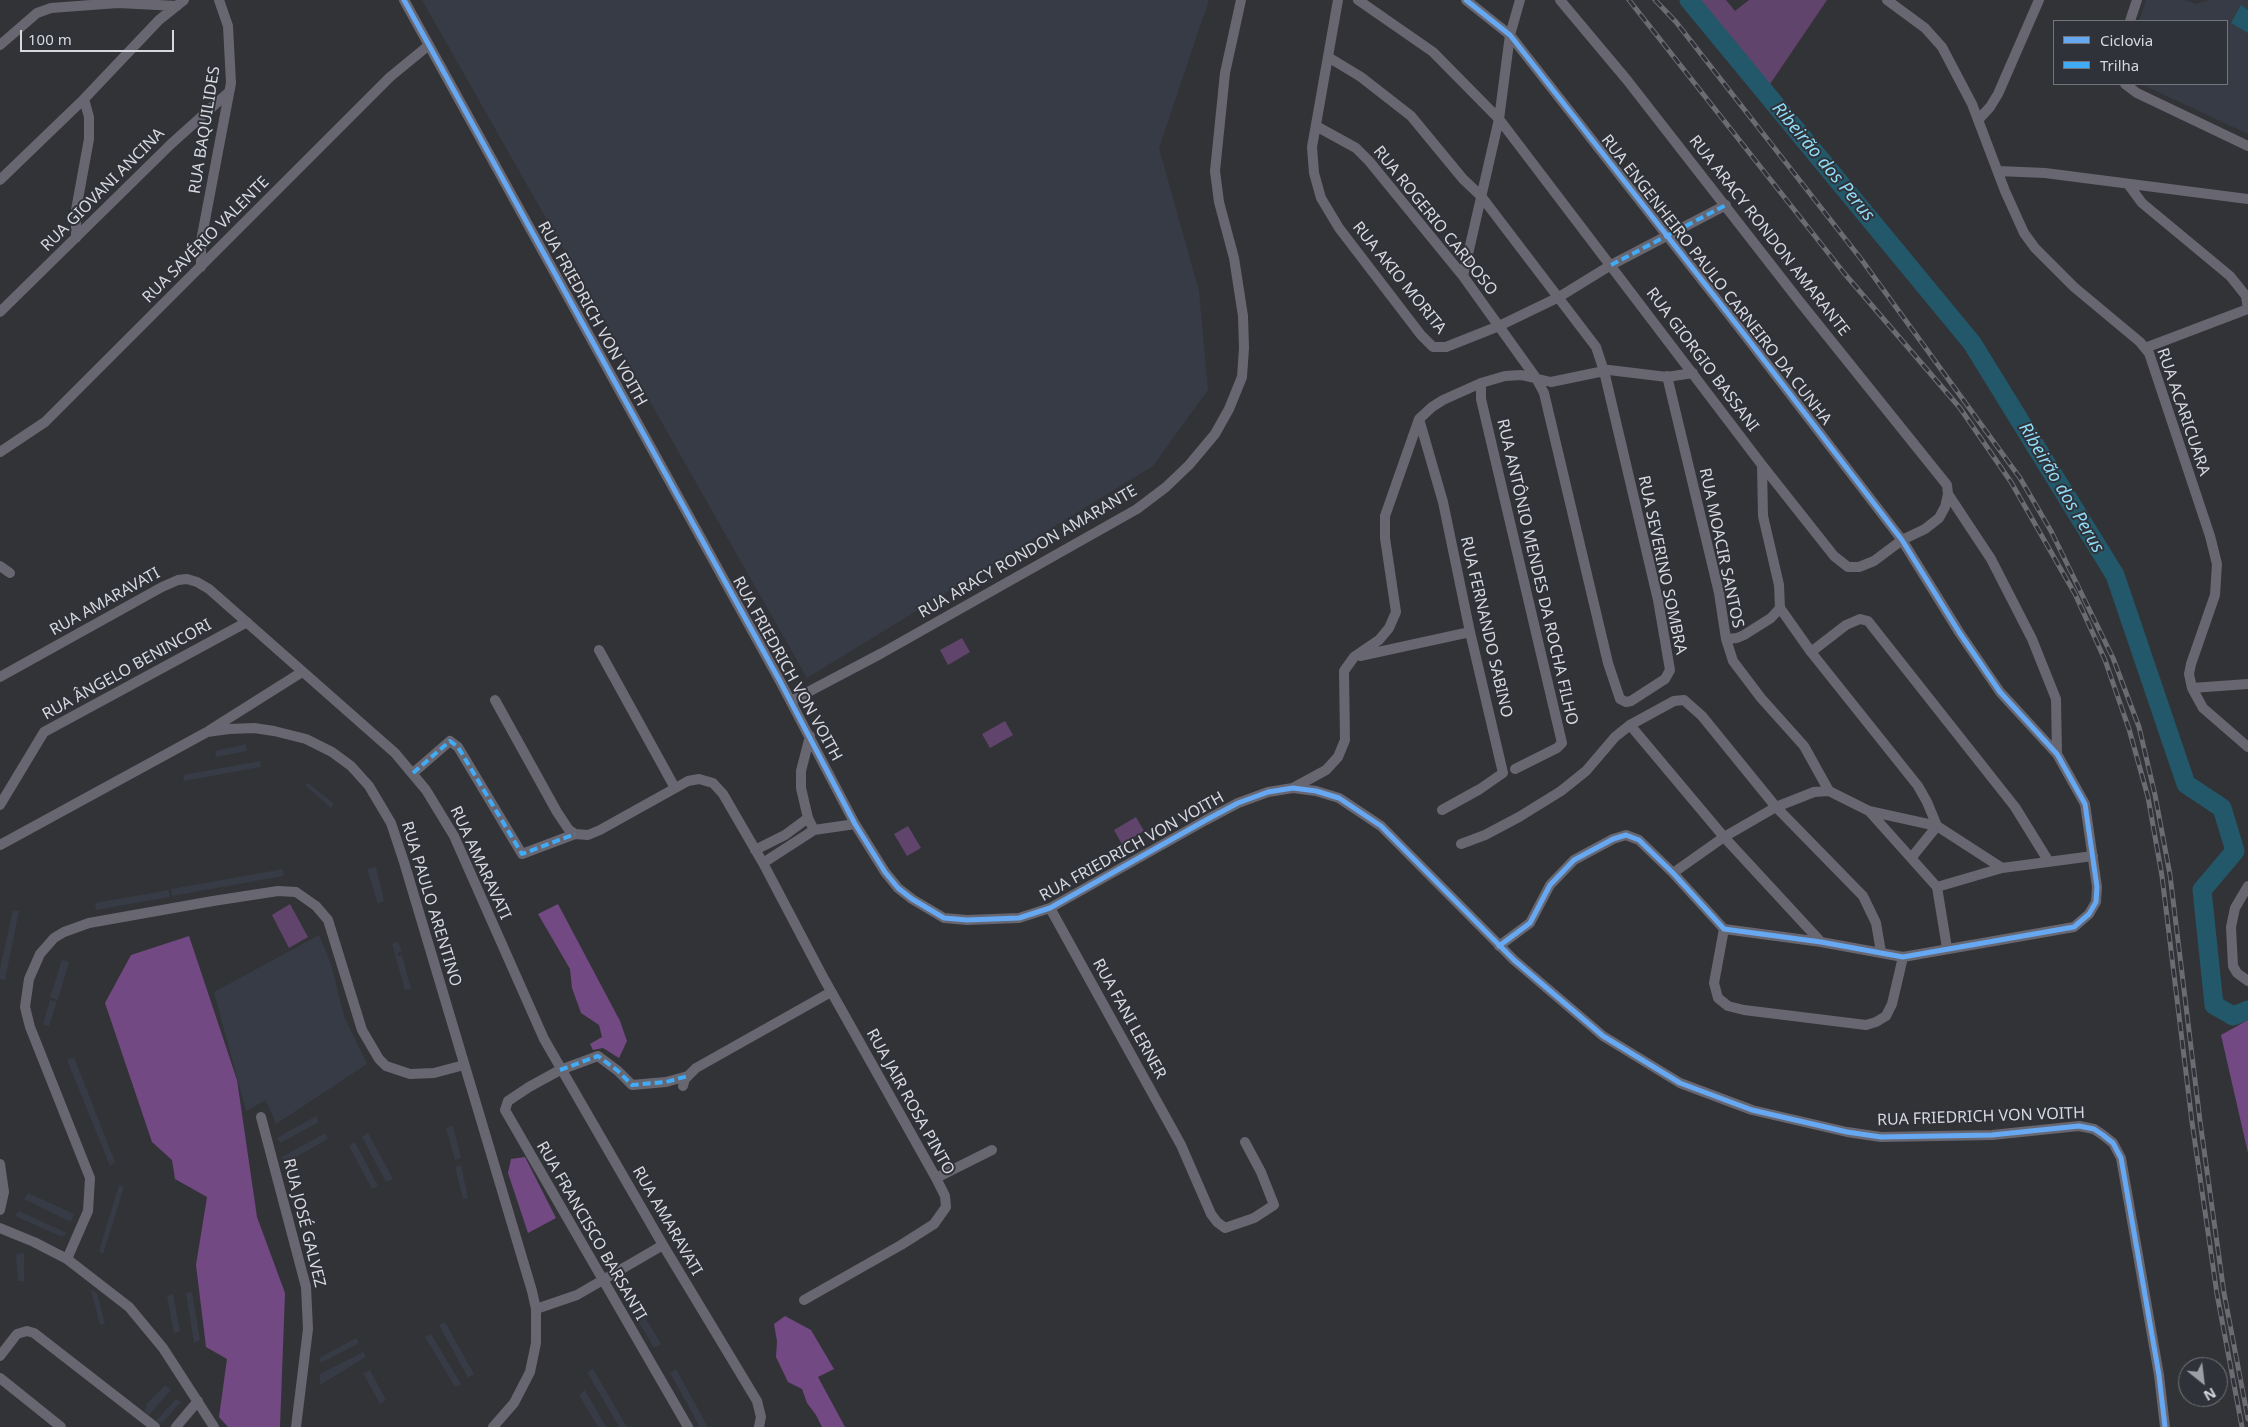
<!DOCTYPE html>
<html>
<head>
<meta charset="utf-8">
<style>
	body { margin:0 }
	#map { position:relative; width:2248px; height:1427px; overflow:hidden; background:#323337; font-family:"Noto Sans",sans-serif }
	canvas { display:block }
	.legend { position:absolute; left:2053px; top:20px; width:175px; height:65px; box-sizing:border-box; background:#303239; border:1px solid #73757b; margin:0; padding:6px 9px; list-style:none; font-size:15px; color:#d8d9de }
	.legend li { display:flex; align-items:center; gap:10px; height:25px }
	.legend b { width:25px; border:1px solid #73757b }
	.north { position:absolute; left:2178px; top:1357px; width:50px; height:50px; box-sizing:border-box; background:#303239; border:1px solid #73757b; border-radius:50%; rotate:151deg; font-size:14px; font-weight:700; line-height:20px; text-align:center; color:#d8d9de }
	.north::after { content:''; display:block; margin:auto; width:18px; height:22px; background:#9e9fa4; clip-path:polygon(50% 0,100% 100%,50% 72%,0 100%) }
	.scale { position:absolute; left:20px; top:30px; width:154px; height:22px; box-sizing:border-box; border:2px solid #d8d9de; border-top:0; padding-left:6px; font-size:15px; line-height:18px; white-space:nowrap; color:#d8d9de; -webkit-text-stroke:4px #303239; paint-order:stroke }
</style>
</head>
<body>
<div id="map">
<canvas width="2248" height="1427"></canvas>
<ul class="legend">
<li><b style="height:6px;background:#66a8f1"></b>Ciclovia</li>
<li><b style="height:6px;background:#42abf6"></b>Trilha</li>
</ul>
<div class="north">N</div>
<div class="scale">100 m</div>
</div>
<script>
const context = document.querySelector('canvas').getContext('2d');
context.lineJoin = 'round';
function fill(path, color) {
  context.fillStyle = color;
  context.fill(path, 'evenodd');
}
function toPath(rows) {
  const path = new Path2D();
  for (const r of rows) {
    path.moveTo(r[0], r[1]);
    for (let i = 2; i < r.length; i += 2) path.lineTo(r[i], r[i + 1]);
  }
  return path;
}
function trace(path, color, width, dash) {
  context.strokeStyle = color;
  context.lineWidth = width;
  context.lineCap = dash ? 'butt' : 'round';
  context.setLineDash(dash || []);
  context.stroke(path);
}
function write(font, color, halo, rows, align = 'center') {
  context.font = font + ' "Noto Sans",sans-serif';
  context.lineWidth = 4;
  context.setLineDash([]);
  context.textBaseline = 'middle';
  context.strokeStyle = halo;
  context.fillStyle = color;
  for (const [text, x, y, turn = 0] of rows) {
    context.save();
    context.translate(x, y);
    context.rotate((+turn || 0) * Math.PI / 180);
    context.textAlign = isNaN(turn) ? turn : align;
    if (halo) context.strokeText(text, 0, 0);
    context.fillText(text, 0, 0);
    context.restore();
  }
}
fill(toPath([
	[422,0,1209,0,1159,148,1199,291,1208,390,1153,466,807,678],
	[2146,0,2184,0,2196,4,2209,0,2248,0,2248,134,2141,84,2227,84,2227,21,2139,21],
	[246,744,247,751,216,757,215,751],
	[260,761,261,767,184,781,183,775],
	[308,783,334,804,331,808,305,785],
	[376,867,384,901,378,904,367,869],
	[283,869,284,876,172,896,171,889],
	[169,890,170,897,96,910,95,903],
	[13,910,19,911,5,980,0,979,0,968],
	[319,935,331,964,344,1016,367,1064,276,1124,266,1100,246,1111,214,992],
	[398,942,402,951,397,953,398,956,402,955,411,989,405,990,392,944],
	[62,960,69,962,58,1000,50,997],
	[50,1000,57,1002,49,1026,43,1024],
	[74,1057,115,1162,110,1166,67,1060],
	[316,1116,319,1122,280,1143,277,1138],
	[453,1126,461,1158,455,1160,446,1128],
	[325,1133,328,1139,285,1163,282,1157],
	[368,1133,393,1179,386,1182,362,1137],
	[355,1142,378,1186,372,1189,349,1146],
	[461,1165,468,1198,463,1199,455,1167],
	[119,1185,124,1187,103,1254,99,1251],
	[28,1193,74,1214,71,1222,24,1199],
	[19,1211,67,1233,62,1237,15,1216],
	[24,1253,24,1281,18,1281,16,1254],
	[91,1290,97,1293,105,1324,100,1325],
	[192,1292,200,1340,194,1343,186,1293],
	[173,1294,180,1331,174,1333,167,1296],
	[636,1302,661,1344,654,1348,629,1306],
	[445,1322,474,1374,468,1378,439,1325],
	[431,1334,461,1384,455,1387,425,1337],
	[356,1338,359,1343,321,1363,319,1358],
	[363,1352,366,1357,320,1385,320,1374],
	[593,1369,627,1427,619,1427,587,1372],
	[676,1369,708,1427,700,1427,670,1373],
	[370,1370,386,1400,380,1404,363,1373],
	[165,1385,171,1390,149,1415,144,1410,147,1407,146,1405],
	[585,1390,606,1427,598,1427,579,1395],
	[176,1399,181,1402,162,1423,156,1421]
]), '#363b46');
fill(toPath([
	[1696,0,1726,0,1735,11,1749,0,1827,0,1766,90],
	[962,638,970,652,948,665,940,650],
	[1005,721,1013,735,990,748,982,734],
	[1136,817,1144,831,1122,844,1114,830],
	[908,826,921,848,907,856,894,834],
	[290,904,308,937,289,948,272,915]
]), '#61446c');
fill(toPath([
	[558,904,620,1021,627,1041,619,1058,603,1048,593,1050,590,1044,602,1037,599,1025,581,1013,572,988,570,969,538,914],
	[189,936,237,1080,257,1217,285,1293,280,1427,228,1427,219,1417,227,1359,206,1347,196,1265,207,1197,175,1179,172,1160,152,1142,105,1003,131,955],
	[2248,1020,2248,1153,2221,1035],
	[525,1157,556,1218,528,1233,508,1173,511,1159],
	[785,1316,811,1330,834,1369,818,1377,845,1427,822,1427,816,1415,807,1403,802,1389,788,1382,776,1357,777,1341,774,1324]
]), '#724982');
fill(toPath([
	[2241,5,2248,10,2248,33,2231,23]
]), '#23586a');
trace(toPath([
	[1689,0,1972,343,2115,575,2186,784,2222,808,2235,851,2202,890,2214,1005,2233,1016,2248,1010]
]), '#23586a', 19);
trace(toPath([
	[404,0,781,683,855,824,885,872,898,888,912,899,944,918,967,920,1019,918,1050,908,1206,820,1238,803,1268,792,1293,788,1316,791,1339,798,1381,826,1514,960,1603,1036,1680,1083,1752,1110,1847,1132,1881,1137,1992,1135,2079,1126,2094,1129,2103,1135,2113,1143,2121,1158,2159,1375,2165,1427],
	[1338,0,1312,147,1314,173,1321,198,1339,228,1421,335,1433,347,1446,347,1499,326,1559,297,1611,265,1726,205],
	[1358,0,1433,52,1499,119,1762,465,1834,556,1848,567,1859,567,1874,561,1902,540,1925,529,1939,518,1945,507,1948,494,1947,485,1800,302,1627,80,1560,0],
	[1466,0,1510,35,1744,334,1902,540,1959,632,2000,692,2057,754,2085,804,2097,887,2096,902,2089,914,2074,927,1903,957,1821,942,1724,929,1673,873,1639,840,1626,835,1613,839,1574,860,1550,885,1530,923,1499,946],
	[1887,0,1925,28,1942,47,1972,104,2005,191,2024,233,2035,248,2074,287,2140,342,2149,353,2210,536,2217,564,2215,595,2191,664,2189,674,2192,688,2203,708,2248,747],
	[2130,21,2137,0],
	[0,45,37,13,51,8,118,3,177,6],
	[2125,84,2137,93,2248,146],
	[1979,119,1990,107,1998,94,2039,0],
	[1316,126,1356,148,1369,161,1463,276,1536,378,1544,393,1608,663,1620,699,1626,702,1631,701,1665,679,1670,670,1658,600,1604,371,1596,347,1481,196,1463,179,1411,116,1361,77,1328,57],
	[1998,171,2045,173,2248,199],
	[0,180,84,99,159,20,184,0],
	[2128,184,2142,203,2230,276,2246,296,2248,309],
	[76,238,76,210,89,139,89,117,84,99],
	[201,267,201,241,231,83,228,26,219,0],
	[1463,276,1499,119,1510,35,1520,0],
	[0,312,171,144,229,92],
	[2145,348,2248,309],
	[1667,376,1719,593,1726,639,1737,638,1744,635,1771,618,1780,608,1779,585,1763,516,1762,465],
	[1481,383,1481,399,1562,743,1557,748,1515,769],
	[1419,419,1443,502,1470,632,1503,773,1480,789,1442,810],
	[0,452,45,422,390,77,429,45],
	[1948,494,1991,559,2032,639,2056,699,2057,754],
	[0,566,10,573],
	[1780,608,1811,652,1918,786,1927,802,1937,826,1912,857],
	[1726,639,1733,661,1761,698,1804,746,1829,791],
	[599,650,675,788],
	[1811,652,1846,625,1860,619,1868,621,2015,807,2049,862],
	[1360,656,1470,632],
	[0,677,162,587,178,580,187,579,197,582,209,589,395,753,426,790,454,836,544,1039,663,1245,757,1401,761,1417,759,1427],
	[2192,688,2248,684],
	[495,700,557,812,569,830,575,834,588,835,600,830,688,781,699,779,713,783,723,794,763,863,823,977,936,1178,945,1196,946,1207,934,1224,901,1245,804,1300],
	[791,701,882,653,1137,509,1166,487,1189,465,1215,434,1229,409,1242,377,1244,348,1243,316,1234,258,1219,202,1215,171,1225,73,1241,0],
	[1630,725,1724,837,1821,942],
	[210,730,302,672],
	[810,736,801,771,801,788,808,818,814,830],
	[413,773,450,741,458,747,522,854,575,834],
	[1293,788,1326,770,1338,757,1345,740,1344,671,1354,657,1379,640,1389,628,1396,612,1385,538,1385,516,1419,419,1432,407,1443,400,1481,383,1505,376,1521,375,1551,382,1609,370,1667,377,1693,373],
	[0,805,44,732,247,622],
	[1869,811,1937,887,1947,948],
	[1461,844,1485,835,1519,817,1561,791,1586,771,1615,737,1630,725,1674,701,1684,700,1702,716,1776,807,1863,896,1876,923,1881,952],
	[0,845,207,732,229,729,254,728,274,731,306,739,332,752,351,766,369,786,391,823,404,862,532,1291,536,1309,536,1343,530,1372,514,1403,493,1427],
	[755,850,785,835,808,818],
	[763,863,814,830,855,824],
	[1673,873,1724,837,1776,807,1814,792,1829,791,1869,811,1937,826,2002,868],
	[2248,886,2235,908,2231,927,2233,966,2237,973,2248,981],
	[1937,887,2002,868,2093,856],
	[1050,908,1181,1145,1211,1214,1217,1222,1225,1228,1254,1218,1274,1205,1261,1172,1245,1142],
	[1724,929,1714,983,1718,998,1728,1006,1744,1010,1866,1025,1876,1022,1886,1016,1892,1004,1903,957],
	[688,1076,666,1082,632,1085,618,1071,598,1056,560,1070,529,1087,508,1101,505,1110,688,1427],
	[683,1086,685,1079,696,1068,831,992],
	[261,1117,306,1287,308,1329,296,1427],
	[0,1164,4,1192,0,1210],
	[936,1178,992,1150],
	[0,1228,34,1242,67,1259,129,1307,163,1348,214,1427],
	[67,1259,88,1211,90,1178,30,1027,25,1007,29,979,40,954,54,938,64,932,89,923,213,901,278,891,296,892,316,906,328,920,362,1030,379,1059,386,1066,410,1074,434,1073,464,1065],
	[536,1309,577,1295,663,1245],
	[0,1356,17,1334,27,1331,34,1333,155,1427],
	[0,1378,61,1427],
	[176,1427,198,1401]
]), '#686771', 10);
const rail = toPath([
	[1629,0,1844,273,1960,408,2011,482,2075,594,2105,660,2129,729,2148,797,2162,876,2192,1122,2217,1294,2242,1427],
	[1655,0,1676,22,1861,259,2020,478,2051,531,2113,658,2139,727,2155,795,2170,875,2200,1121,2224,1293,2248,1419]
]);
trace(rail, '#6c6b72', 5);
trace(rail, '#303239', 3, [9]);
trace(toPath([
	[1611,265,1726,205],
	[413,773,450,741,458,747,522,854,575,834],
	[560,1070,598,1056,618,1071,632,1085,666,1082,688,1076]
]), '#42abf6', 4, [8, 4]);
trace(toPath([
	[404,0,781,683,855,824,885,872,898,888,912,899,944,918,967,920,1019,918,1050,908,1206,820,1238,803,1268,792,1293,788,1316,791,1339,798,1381,826,1514,960,1603,1036,1680,1083,1752,1110,1847,1132,1881,1137,1992,1135,2079,1126,2094,1129,2103,1135,2113,1143,2121,1158,2159,1375,2165,1427],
	[1466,0,1510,35,1744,334,1902,540,1959,632,2000,692,2057,754,2085,804,2097,887,2096,902,2089,914,2074,927,1903,957,1821,942,1724,929,1673,873,1639,840,1626,835,1613,839,1574,860,1550,885,1530,923,1499,946]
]), '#66a8f1', 5);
write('16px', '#d8d9de', '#303239', [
	["RUA BAQUILIDES",205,130,-81],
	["RUA GIOVANI ANCINA",103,190,-45],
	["RUA ROGERIO CARDOSO",1435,221,51],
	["RUA ARACY RONDON AMARANTE",1769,236,52],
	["RUA SAVÉRIO VALENTE",206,240,-45],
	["RUA AKIO MORITA",1399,278,51],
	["RUA ENGENHEIRO PAULO CARNEIRO DA CUNHA",1716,280,52],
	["RUA FRIEDRICH VON VOITH",592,314,61],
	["RUA GIORGIO BASSANI",1702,360,53],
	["RUA ACARICUARA",2183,412,71],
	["RUA MOACIR SANTOS",1721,548,78],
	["RUA ARACY RONDON AMARANTE",1028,552,-30],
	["RUA SEVERINO SOMBRA",1662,565,78],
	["RUA ANTÔNIO MENDES DA ROCHA FILHO",1537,572,77],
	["RUA AMARAVATI",105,602,-29],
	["RUA FERNANDO SABINO",1486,627,77],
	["RUA FRIEDRICH VON VOITH",787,669,61],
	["RUA ÂNGELO BENINCORI",127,670,-29],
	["RUA FRIEDRICH VON VOITH",1132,847,-29],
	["RUA AMARAVATI",480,863,65],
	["RUA PAULO ARENTINO",431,904,73],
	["RUA FANI LERNER",1129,1019,61],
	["RUA JAIR ROSA PINTO",910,1102,61],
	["RUA FRIEDRICH VON VOITH",1981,1117,-2],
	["RUA AMARAVATI",667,1221,60],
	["RUA JOSÉ GALVEZ",304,1223,76],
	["RUA FRANCISCO BARSANTI",591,1231,60]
]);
write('italic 18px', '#8fdcf8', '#303239', [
	["Ribeirão dos Perus",1823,162,50],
	["Ribeirão dos Perus",2061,488,59]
]);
</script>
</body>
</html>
